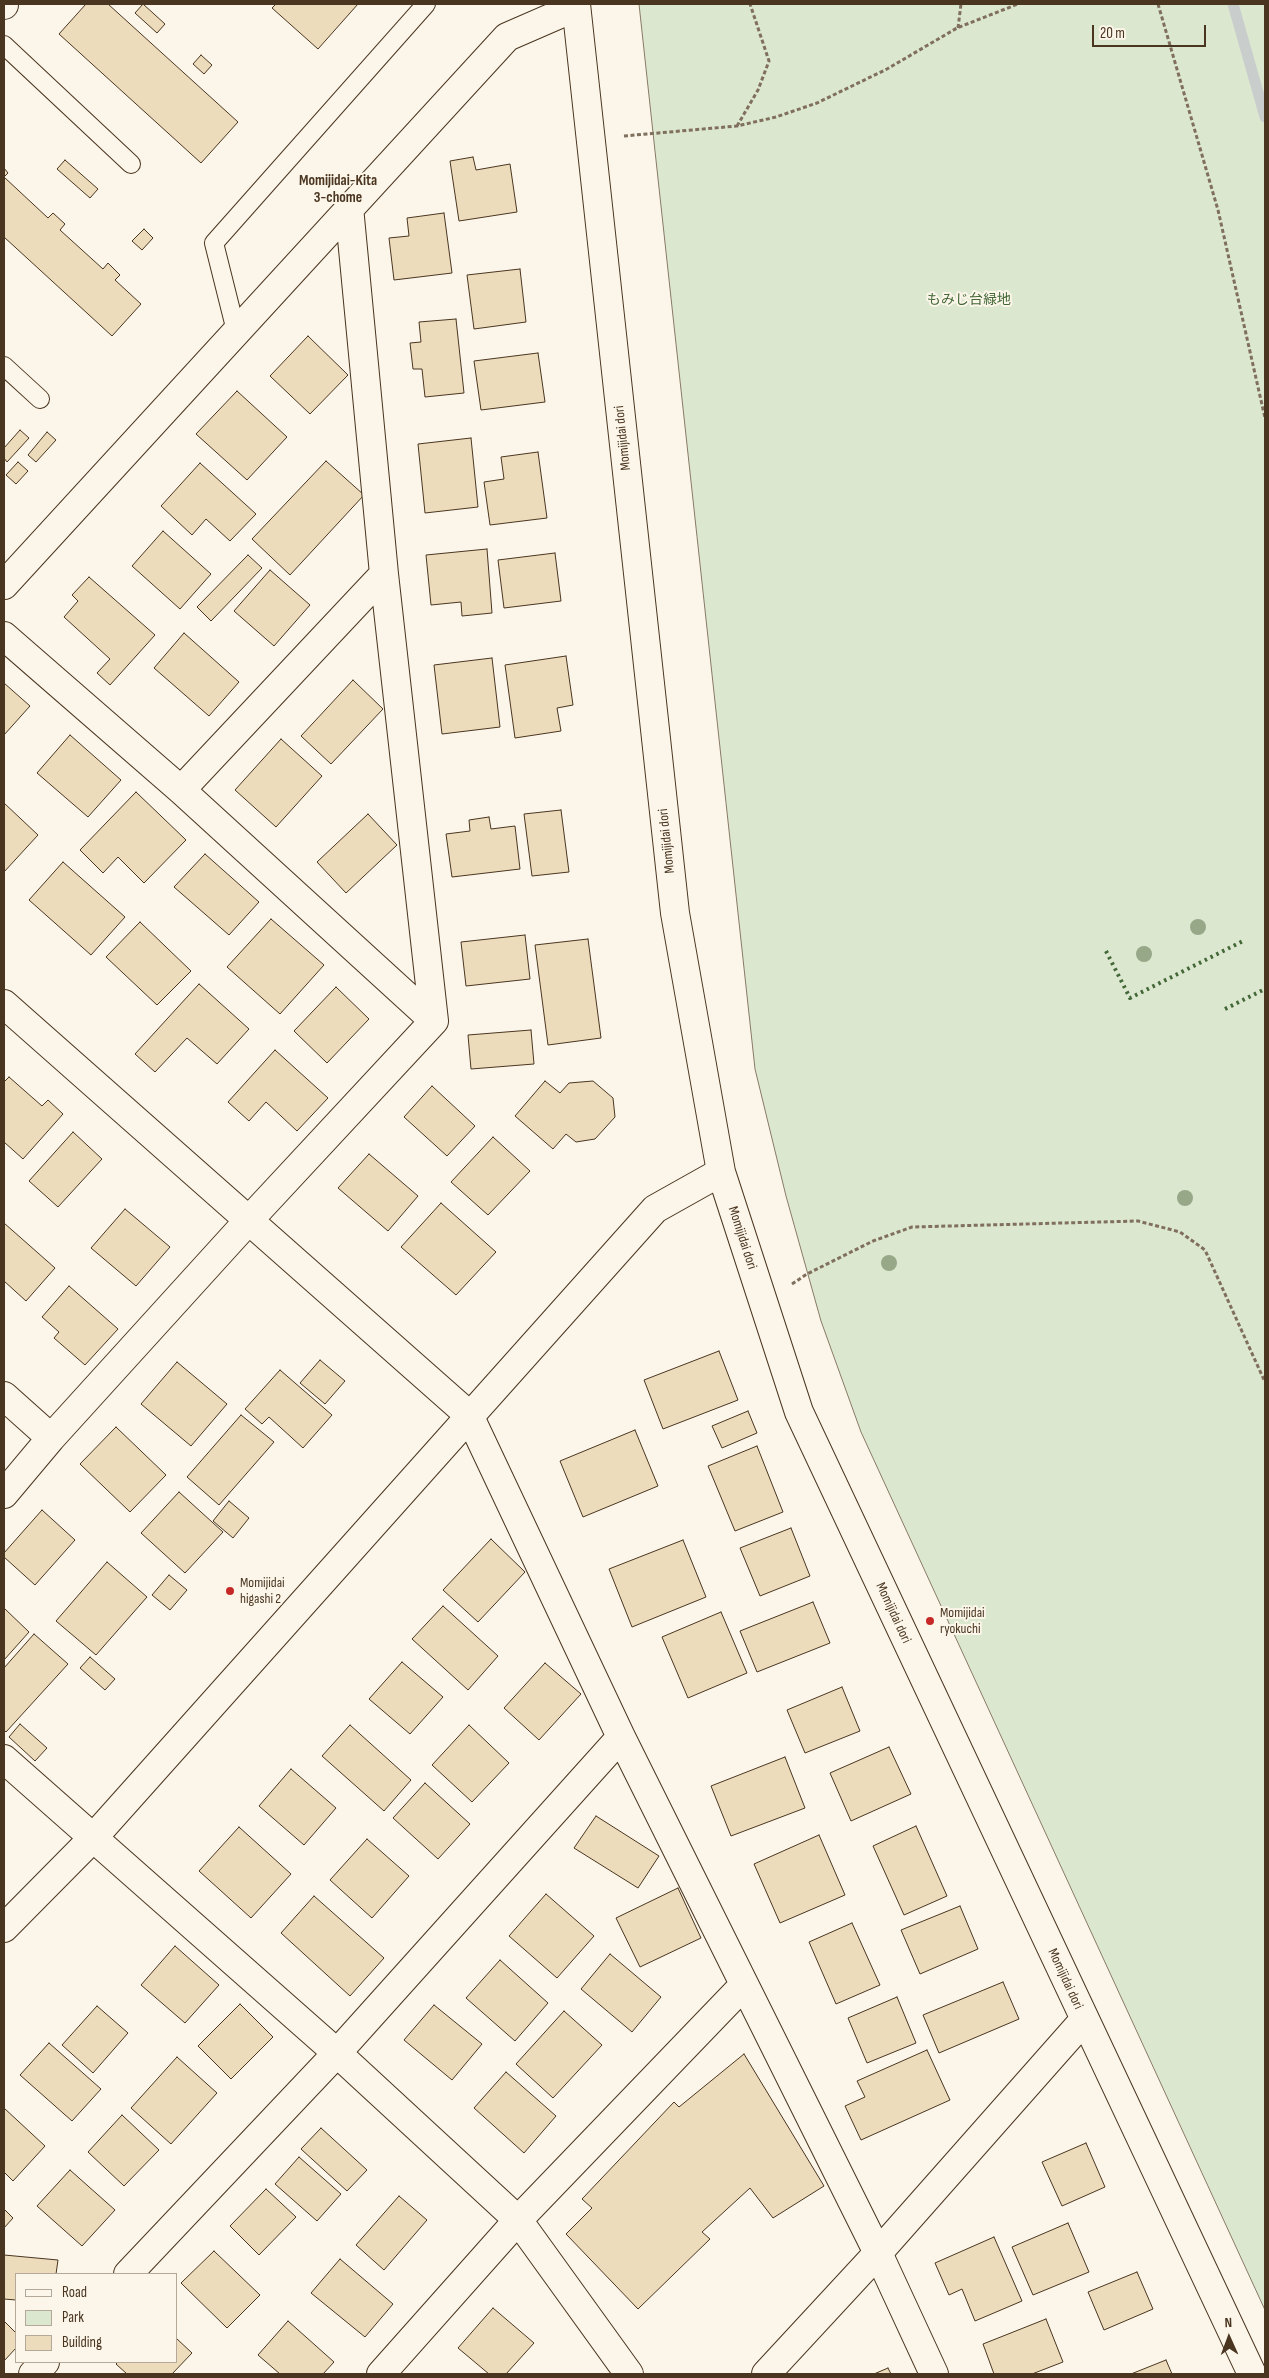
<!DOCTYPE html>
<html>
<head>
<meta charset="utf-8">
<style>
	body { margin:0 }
	#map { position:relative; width:1269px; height:2378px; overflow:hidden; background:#fbf6e9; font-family:"Sofia Sans Condensed",sans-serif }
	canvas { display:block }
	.frame { position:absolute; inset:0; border:5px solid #4a3520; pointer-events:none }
	.legend { position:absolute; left:15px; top:2273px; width:162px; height:90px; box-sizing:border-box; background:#fbf6e9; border:1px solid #b4a999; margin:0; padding:6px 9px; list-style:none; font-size:15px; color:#4a3520 }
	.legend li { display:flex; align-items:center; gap:10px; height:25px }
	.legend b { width:25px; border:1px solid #b4a999 }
	.north { position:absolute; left:1204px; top:2313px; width:50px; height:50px; -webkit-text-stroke:4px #fbf6e9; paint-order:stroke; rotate:358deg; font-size:14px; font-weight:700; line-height:20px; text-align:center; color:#4a3520 }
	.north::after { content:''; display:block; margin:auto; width:18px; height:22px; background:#4a3520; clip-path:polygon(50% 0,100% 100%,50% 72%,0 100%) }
	.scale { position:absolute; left:1092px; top:25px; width:114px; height:22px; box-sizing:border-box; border:2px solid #4a3520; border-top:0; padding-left:6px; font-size:15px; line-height:18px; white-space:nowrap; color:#4a3520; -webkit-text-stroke:4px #fbf6e9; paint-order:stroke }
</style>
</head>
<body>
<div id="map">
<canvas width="1269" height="2378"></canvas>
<div class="frame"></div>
<ul class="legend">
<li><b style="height:6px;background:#fbf6e9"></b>Road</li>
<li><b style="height:14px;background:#dce7d0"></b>Park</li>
<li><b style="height:14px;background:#ecdcbc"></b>Building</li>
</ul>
<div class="north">N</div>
<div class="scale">20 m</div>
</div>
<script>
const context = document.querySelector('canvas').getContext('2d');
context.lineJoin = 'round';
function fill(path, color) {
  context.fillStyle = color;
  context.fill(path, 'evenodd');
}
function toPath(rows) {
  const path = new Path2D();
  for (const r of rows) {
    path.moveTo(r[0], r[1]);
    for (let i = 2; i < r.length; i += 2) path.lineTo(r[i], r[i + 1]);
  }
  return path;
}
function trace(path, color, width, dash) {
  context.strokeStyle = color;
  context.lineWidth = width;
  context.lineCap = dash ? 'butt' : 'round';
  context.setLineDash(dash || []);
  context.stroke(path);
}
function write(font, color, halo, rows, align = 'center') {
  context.font = font + ' "Sofia Sans Condensed","Noto Sans JP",sans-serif';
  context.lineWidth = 4;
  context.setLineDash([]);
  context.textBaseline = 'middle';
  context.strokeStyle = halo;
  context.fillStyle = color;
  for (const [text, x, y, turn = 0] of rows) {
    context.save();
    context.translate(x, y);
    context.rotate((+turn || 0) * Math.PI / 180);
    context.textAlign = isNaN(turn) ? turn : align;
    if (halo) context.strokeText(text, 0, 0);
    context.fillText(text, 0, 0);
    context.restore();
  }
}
const green = toPath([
	[639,4,1265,4,1265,2310,861,1432,821,1321,786,1196,755,1069,639,4]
]);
fill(green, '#dce7d0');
trace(green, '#887966', 1);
trace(toPath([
	[1233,4,1265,117]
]), '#c9cecd', 11);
const building = toPath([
	[86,4,108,4,238,122,201,163,59,34,86,4],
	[143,4,165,24,157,33,135,13,143,4],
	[276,4,358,4,318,49,272,8,276,4],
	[201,55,212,65,204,74,193,64,201,55],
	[473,157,476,170,510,164,517,212,459,221,450,161,473,157],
	[65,160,98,189,90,198,57,169,65,160],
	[4,168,8,173,4,177,48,218,53,213,65,224,60,230,103,269,108,263,120,275,115,280,141,304,112,336,4,237,4,168],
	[444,213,452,273,394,280,389,238,409,236,407,218,444,213],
	[144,229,153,238,142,250,132,241,144,229],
	[520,269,526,322,474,329,467,275,520,269],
	[456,319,464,393,425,397,422,369,413,369,410,343,421,342,419,322,456,319],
	[308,336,348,375,310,414,270,376,308,336],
	[538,353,545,402,481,410,474,361,538,353],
	[237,391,287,437,247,480,196,434,237,391],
	[20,430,29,438,7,462,4,458,4,448,20,430],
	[47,432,56,440,36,462,28,455,47,432],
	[471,438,478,507,425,513,418,444,471,438],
	[538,452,547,518,490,525,484,482,504,479,501,457,538,452],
	[326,461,364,495,290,575,252,539,326,461],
	[18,462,28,471,16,484,6,475,18,462],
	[200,463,256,514,230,541,206,519,192,535,161,506,200,463],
	[163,531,211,574,180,609,132,566,163,531],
	[487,549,492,613,462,616,461,602,431,605,426,555,487,549],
	[555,553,561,601,504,608,498,560,555,553],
	[248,555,262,568,211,621,197,607,248,555],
	[270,570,310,605,274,646,234,611,270,570],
	[89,577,155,635,110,685,97,673,110,659,64,617,78,601,72,595,89,577],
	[184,633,239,682,209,716,154,668,184,633],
	[566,656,573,705,557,708,561,731,515,738,505,665,566,656],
	[492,658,500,727,442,734,434,665,492,658],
	[353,680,383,709,331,764,301,736,353,680],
	[4,683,30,706,4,735,4,683],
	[70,735,121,780,88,817,37,773,70,735],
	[281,739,322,776,276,827,235,790,281,739],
	[136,792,186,840,144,883,118,857,103,873,80,850,136,792],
	[4,803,38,835,4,872,4,803],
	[561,810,569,872,532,876,524,814,561,810],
	[368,814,397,845,346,893,317,862,368,814],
	[489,817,491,829,515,826,520,869,452,877,446,834,470,831,469,820,489,817],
	[205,854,259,902,229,935,174,887,205,854],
	[63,862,125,917,91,955,29,900,63,862],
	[271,919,324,965,280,1014,227,967,271,919],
	[140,922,191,971,157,1005,106,957,140,922],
	[525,935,530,979,466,986,461,942,525,935],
	[588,939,601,1038,548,1045,535,945,588,939],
	[199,984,249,1029,217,1064,187,1038,155,1072,135,1054,199,984],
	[336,987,369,1019,327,1063,294,1031,336,987],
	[531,1030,534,1064,471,1069,468,1035,531,1030],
	[275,1050,328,1098,297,1131,266,1102,249,1121,228,1102,275,1050],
	[9,1077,42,1106,48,1100,63,1114,23,1159,4,1142,4,1082,9,1077],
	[545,1081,560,1093,569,1083,593,1081,613,1098,615,1117,595,1139,576,1142,566,1134,553,1149,515,1116,545,1081],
	[432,1086,475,1126,447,1156,404,1117,432,1086],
	[73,1132,102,1159,58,1207,29,1181,73,1132],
	[493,1137,530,1171,488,1215,451,1182,493,1137],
	[369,1154,418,1196,388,1231,338,1188,369,1154],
	[441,1203,496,1252,456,1295,401,1247,441,1203],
	[125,1209,170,1247,136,1286,91,1248,125,1209],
	[4,1223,55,1268,26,1301,4,1281,4,1223],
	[69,1286,118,1329,85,1365,54,1338,59,1332,42,1317,69,1286],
	[719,1351,738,1400,663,1429,644,1380,719,1351],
	[320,1360,345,1381,325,1404,300,1383,320,1360],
	[177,1362,227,1404,191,1446,141,1404,177,1362],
	[280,1370,332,1415,303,1448,269,1417,262,1424,245,1409,280,1370],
	[748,1411,757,1433,722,1448,712,1426,748,1411],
	[241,1415,274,1442,219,1505,187,1477,241,1415],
	[116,1427,166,1475,130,1512,80,1464,116,1427],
	[635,1430,658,1486,583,1517,560,1461,635,1430],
	[757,1446,783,1512,735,1531,708,1466,757,1446],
	[179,1492,223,1532,185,1573,141,1533,179,1492],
	[229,1501,249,1518,233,1538,213,1521,229,1501],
	[42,1510,75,1540,35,1585,4,1557,4,1553,42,1510],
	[791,1528,810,1576,760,1596,740,1548,791,1528],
	[491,1539,525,1572,478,1622,443,1590,491,1539],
	[683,1540,706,1597,632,1627,609,1569,683,1540],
	[107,1562,147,1597,96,1655,56,1621,107,1562],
	[169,1575,187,1590,170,1610,152,1595,169,1575],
	[813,1602,830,1643,757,1672,740,1631,813,1602],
	[443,1606,498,1656,468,1690,412,1639,443,1606],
	[4,1608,29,1632,4,1660,4,1608],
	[721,1612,747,1673,688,1698,662,1637,721,1612],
	[34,1634,68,1664,6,1732,4,1730,4,1668,34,1634],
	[90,1657,115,1679,105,1690,80,1668,90,1657],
	[402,1662,443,1697,410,1734,369,1699,402,1662],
	[545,1663,581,1694,539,1740,504,1708,545,1663],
	[842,1687,860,1731,805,1753,787,1710,842,1687],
	[20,1724,47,1748,35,1761,9,1737,20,1724],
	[350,1725,411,1780,384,1811,322,1756,350,1725],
	[469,1725,509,1763,472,1802,432,1765,469,1725],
	[889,1747,911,1794,851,1821,830,1773,889,1747],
	[785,1757,805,1808,731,1836,711,1786,785,1757],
	[291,1769,336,1808,304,1845,259,1806,291,1769],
	[425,1783,470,1824,438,1859,393,1818,425,1783],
	[596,1816,659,1856,638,1888,574,1848,596,1816],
	[916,1826,947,1896,904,1915,873,1846,916,1826],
	[239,1827,291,1874,251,1918,199,1871,239,1827],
	[819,1835,845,1895,780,1923,754,1864,819,1835],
	[367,1839,409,1876,372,1918,330,1880,367,1839],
	[678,1888,701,1938,640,1967,616,1918,678,1888],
	[546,1894,594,1936,557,1978,509,1936,546,1894],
	[314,1896,384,1958,350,1996,281,1933,314,1896],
	[960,1906,978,1949,920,1974,901,1930,960,1906],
	[852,1923,880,1985,836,2004,809,1942,852,1923],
	[175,1946,219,1985,185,2023,141,1985,175,1946],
	[610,1954,661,1997,632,2032,581,1989,610,1954],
	[500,1960,548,2003,515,2041,466,1998,500,1960],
	[1003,1982,1019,2019,939,2053,923,2015,1003,1982],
	[897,1997,916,2043,867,2063,848,2018,897,1997],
	[240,2004,273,2037,231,2079,198,2046,240,2004],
	[434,2005,482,2044,452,2080,404,2040,434,2005],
	[97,2006,128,2033,93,2073,62,2045,97,2006],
	[564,2011,602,2045,553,2098,516,2064,564,2011],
	[49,2043,101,2089,72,2121,20,2075,49,2043],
	[927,2050,950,2100,861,2140,845,2106,865,2097,857,2081,927,2050],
	[744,2054,824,2186,773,2218,750,2188,702,2232,710,2239,638,2309,566,2234,592,2208,582,2199,674,2102,679,2107,744,2054],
	[177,2057,217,2093,171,2144,131,2108,177,2057],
	[506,2072,556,2116,524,2153,474,2108,506,2072],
	[4,2108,45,2146,13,2181,4,2172,4,2108],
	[122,2115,159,2150,124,2186,88,2152,122,2115],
	[321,2128,367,2170,347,2191,301,2149,321,2128],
	[1086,2143,1105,2187,1062,2206,1042,2162,1086,2143],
	[299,2157,341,2194,317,2221,275,2184,299,2157],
	[70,2170,115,2210,82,2246,37,2206,70,2170],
	[266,2189,296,2217,259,2255,230,2226,266,2189],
	[399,2196,427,2220,384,2270,356,2245,399,2196],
	[4,2209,13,2218,4,2228,4,2209],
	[1068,2223,1089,2272,1033,2295,1012,2247,1068,2223],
	[994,2237,1022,2301,975,2321,962,2289,949,2295,935,2263,994,2237],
	[214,2251,260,2295,227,2328,181,2283,214,2251],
	[4,2255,58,2260,56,2274,16,2274,16,2300,4,2299,4,2255],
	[340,2259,393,2304,365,2337,311,2293,340,2259],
	[1137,2272,1153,2309,1104,2330,1088,2292,1137,2272],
	[493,2308,534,2343,506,2374,489,2374,458,2348,493,2308],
	[1046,2319,1063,2362,1032,2374,994,2374,983,2344,1046,2319],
	[4,2321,16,2333,16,2348,4,2361,4,2321],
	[288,2321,334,2362,323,2374,280,2374,258,2355,288,2321],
	[176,2338,192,2353,172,2374,127,2374,116,2364,118,2362,176,2362,176,2338],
	[1166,2360,1172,2374,1131,2374,1166,2360],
	[888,2368,891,2374,874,2374,888,2368]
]);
fill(building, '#ecdcbc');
trace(building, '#4a3520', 1);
const lane = toPath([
	[4,45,131,164],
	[236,331,214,243,426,4],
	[4,366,40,399]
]);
const street = toPath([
	[4,5,4,4],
	[4,585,507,37,576,7],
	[4,636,181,790,434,1021],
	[181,790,384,574],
	[4,1004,469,1415,621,1737,878,2253,934,2374],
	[4,1396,51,1438],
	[4,1494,51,1438,249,1220,434,1021,384,574,349,207],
	[4,1759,337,2053,518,2220,629,2374],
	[128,2274,337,2053,621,1737],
	[33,2374,45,2362],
	[381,2374,518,2220,744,1985]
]);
const secondary = toPath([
	[576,4,675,913,721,1172,799,1412,1252,2374],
	[4,1928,93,1838,655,1209,721,1172],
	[766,2374,878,2253,1084,2020]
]);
trace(lane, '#4a3520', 20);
trace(street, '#4a3520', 30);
trace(secondary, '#4a3520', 30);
trace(toPath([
	[1158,4,1218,210,1265,418],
	[958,28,961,4],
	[737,126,758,90,769,61,750,4],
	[624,136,737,126,776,117,817,103,887,69,957,28,1018,4],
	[792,1284,807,1274,873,1241,912,1227,1138,1221,1180,1232,1205,1250,1265,1382]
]), '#7f6f5c', 3, [4, 2.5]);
trace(lane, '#fbf6e9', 18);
trace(street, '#fbf6e9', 28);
trace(secondary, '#fbf6e9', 28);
trace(toPath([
	[1106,951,1130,998,1245,940],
	[1225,1009,1265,989]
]), '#436837', 4, [2.5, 4]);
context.fillStyle = '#96a887';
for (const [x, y] of [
	[1198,927],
	[1144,954],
	[1185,1198],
	[889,1263]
]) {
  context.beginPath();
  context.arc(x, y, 8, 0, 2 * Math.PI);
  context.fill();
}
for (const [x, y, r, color] of [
	[230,1591,5,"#c62828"],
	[930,1621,5,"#c62828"]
]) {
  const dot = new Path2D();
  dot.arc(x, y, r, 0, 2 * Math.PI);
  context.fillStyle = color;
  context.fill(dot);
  trace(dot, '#fbf6e9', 2);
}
write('14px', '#436837', '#fbf6e9', [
	["もみじ台緑地",969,300]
]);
write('14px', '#4a3520', '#fbf6e9', [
	["Momijidai dori",623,438,-96],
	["Momijidai dori",667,841,-96],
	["Momijidai dori",742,1238,72],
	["Momijidai dori",893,1613,65],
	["Momijidai dori",1065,1979,65]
]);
write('14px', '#4a3520', '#fbf6e9', [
	["Momijidai",240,1583],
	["higashi 2",240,1599],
	["Momijidai",940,1613],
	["ryokuchi",940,1629]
], 'left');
write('bold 15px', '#4a3520', '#fbf6e9', [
	["Momijidai-Kita",338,181],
	["3-chome",338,198]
]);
</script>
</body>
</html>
